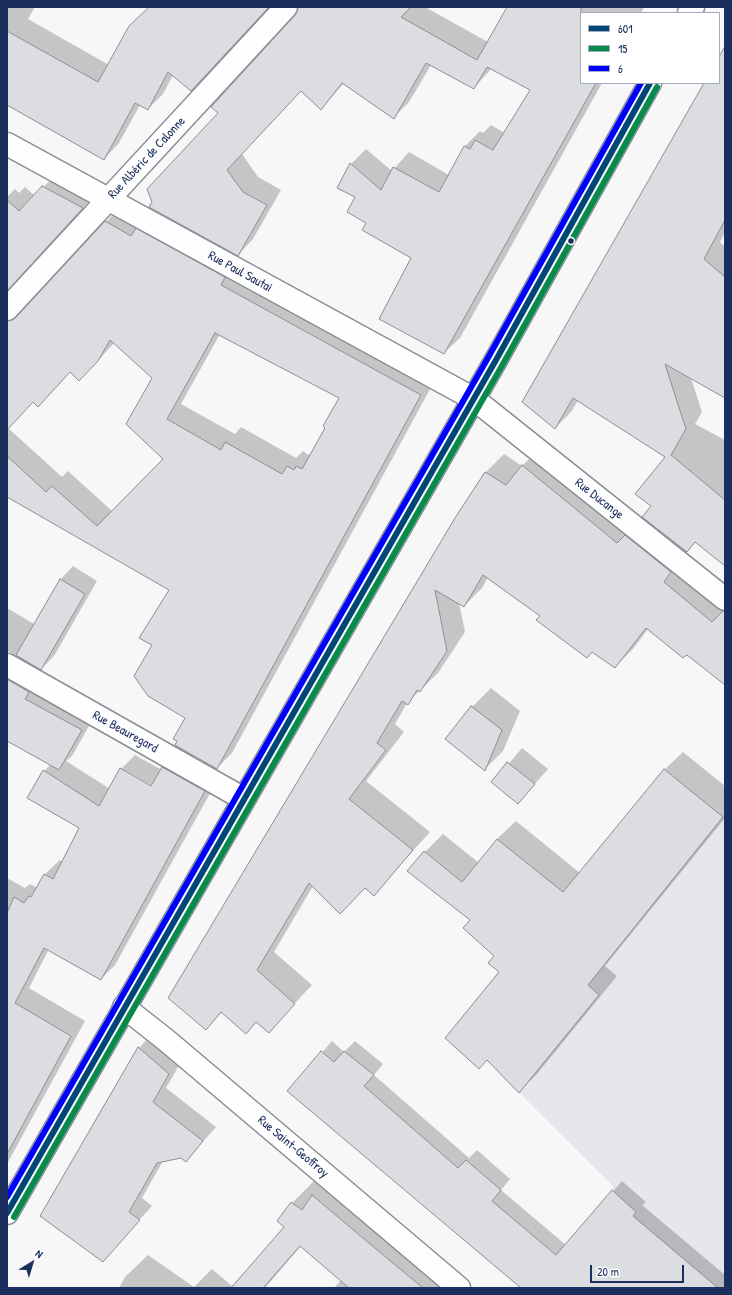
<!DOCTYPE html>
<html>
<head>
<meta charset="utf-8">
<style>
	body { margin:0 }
	#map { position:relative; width:732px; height:1295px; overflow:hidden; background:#f7f7f8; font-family:"Patrick Hand",sans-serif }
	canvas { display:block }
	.frame { position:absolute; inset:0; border:8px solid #1b2f5e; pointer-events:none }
	.legend { position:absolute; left:580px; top:12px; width:140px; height:72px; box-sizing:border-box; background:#fff; border:1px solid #a4acbf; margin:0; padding:5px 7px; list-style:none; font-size:12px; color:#1b2f5e }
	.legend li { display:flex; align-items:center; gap:8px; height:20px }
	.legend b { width:20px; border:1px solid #a4acbf }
	.north { position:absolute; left:12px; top:1243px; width:40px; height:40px; -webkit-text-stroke:3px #fff; paint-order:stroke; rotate:38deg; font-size:11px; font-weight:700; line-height:16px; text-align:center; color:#1b2f5e }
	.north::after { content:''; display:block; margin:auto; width:14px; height:18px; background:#1b2f5e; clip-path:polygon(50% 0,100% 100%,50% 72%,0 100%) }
	.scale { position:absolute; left:590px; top:1265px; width:94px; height:18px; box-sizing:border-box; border:2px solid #1b2f5e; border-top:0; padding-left:5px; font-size:12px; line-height:14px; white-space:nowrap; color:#1b2f5e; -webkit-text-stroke:3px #fff; paint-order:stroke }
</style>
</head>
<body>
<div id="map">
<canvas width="732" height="1295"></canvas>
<div class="frame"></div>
<ul class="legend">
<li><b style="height:5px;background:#004677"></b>601</li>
<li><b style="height:5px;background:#088a4b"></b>15</li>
<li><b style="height:5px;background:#00f"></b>6</li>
</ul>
<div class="north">N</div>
<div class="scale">20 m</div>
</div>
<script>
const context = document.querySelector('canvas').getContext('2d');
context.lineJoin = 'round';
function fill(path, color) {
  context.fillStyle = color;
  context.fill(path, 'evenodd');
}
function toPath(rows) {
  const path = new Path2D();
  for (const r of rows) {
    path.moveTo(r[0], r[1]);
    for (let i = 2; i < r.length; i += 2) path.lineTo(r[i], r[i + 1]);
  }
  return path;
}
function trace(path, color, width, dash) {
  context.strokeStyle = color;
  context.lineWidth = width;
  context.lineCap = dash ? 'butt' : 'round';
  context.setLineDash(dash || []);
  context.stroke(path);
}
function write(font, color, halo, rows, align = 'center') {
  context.font = font + ' "Patrick Hand",sans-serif';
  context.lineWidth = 4;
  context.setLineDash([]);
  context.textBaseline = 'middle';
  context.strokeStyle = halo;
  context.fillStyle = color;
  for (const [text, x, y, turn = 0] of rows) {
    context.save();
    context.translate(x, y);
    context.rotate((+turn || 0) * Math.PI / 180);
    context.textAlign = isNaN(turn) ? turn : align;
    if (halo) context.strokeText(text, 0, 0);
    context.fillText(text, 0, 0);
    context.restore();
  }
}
fill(toPath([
	[679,782,723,817,725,815,725,1288,529,1288,614,1187,454,1028,505,965,527,893,541,874,563,892]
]), '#e6e7ec');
fill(toPath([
	[7,7,35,7,28,19,109,65,150,7,269,7,191,90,173,75,163,94,148,109,140,105,119,143,104,159,7,104],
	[299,7,425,7,488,42,508,7,644,7,641,13,581,13,581,83,602,83,460,338,444,353,412,257,368,223,356,197,351,164,366,149,392,171,409,152,449,175,465,146,480,131,483,133,491,125,505,133,532,90,492,68,474,88,431,65,409,102,394,117,344,83,321,109,301,90,242,154,258,177,281,190,253,239,238,255,219,112,296,16],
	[725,49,725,232,720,242,725,247,725,397,691,378,702,412,695,424,725,440,725,565,696,542,686,552,689,554,681,563,725,600,725,684,687,654,648,629,633,649,615,667,488,577,482,588,464,606,459,603,465,632,438,673,407,703,395,724,404,732,366,781,430,832,374,894,366,887,313,886,274,952,312,985,269,1031,257,1021,246,1033,222,1012,205,1029,456,518,486,472,504,454,522,466,540,448,635,526,652,506,666,457,578,400,572,411,555,428,705,83,719,83,719,59],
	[58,172,97,193,13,284,10,291,20,306,27,306,121,206,435,380,232,753,217,768,186,717,153,645,171,590,7,496,7,197,15,189,19,193,25,187,35,196],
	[220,334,341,397,313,452,309,455,303,451,296,458,241,427,235,434,181,404],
	[115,342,153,378,164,458,112,511,68,471,62,477,8,428,33,401,70,372,94,365],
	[73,566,97,581,54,656,41,669,7,651,9,658,94,717,72,756,66,761,110,789,121,769,135,755,162,770,177,753,219,777,115,965,101,979,49,949,29,988,85,1021,7,1164,7,878,25,888,30,884,37,888,45,874,60,860,63,862,81,827,44,771,51,764,7,740,7,608,34,624,61,579],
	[124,770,156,788,155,790,124,772],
	[491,688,520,711,503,751,485,769,447,739,472,707],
	[522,748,548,769,518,803,493,782],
	[683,752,725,786,725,818,605,966,617,976,537,1074,519,1092,500,972,496,956,425,852,443,834,479,863,497,839,516,821,580,873,664,770],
	[152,1034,182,1060,166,1088,216,1127,186,1161,181,1157,163,1161,142,1198,152,1206,103,1260,139,1048],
	[332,1041,344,1052,355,1041,383,1064,374,1075,469,1158,477,1150,510,1179,501,1190,566,1245,622,1181,646,1202,642,1205,725,1275,725,1288,523,1288,289,1091],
	[335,1173,471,1288,334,1288,341,1280,301,1246,265,1288,119,1288,125,1277,148,1255,194,1287,212,1269,232,1286,286,1227,292,1203,314,1181,322,1186]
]), '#0003');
const building = toPath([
	[149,7,269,7,191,91,168,72,148,110,135,103,104,160,7,105,7,31,98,82,129,26,149,7],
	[298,7,411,7,401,17,477,60,507,7,581,7,581,83,596,83,444,354,379,319,411,258,362,230,366,223,347,212,355,197,337,188,350,163,381,190,393,167,439,192,464,146,470,149,475,140,493,150,530,90,487,67,474,89,426,63,394,119,342,83,321,110,301,91,227,170,243,192,267,205,238,256,149,207,152,202,147,189,218,113,211,107,295,15,298,7],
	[725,46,725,220,704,259,725,277,725,398,665,364,686,429,671,455,725,500,725,566,695,542,687,552,642,517,651,506,635,494,665,457,573,398,555,429,522,402,704,83,719,83,719,57,725,46],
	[42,186,83,208,7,291,7,200,19,211,42,186],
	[105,221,131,236,136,228,225,277,221,285,421,395,217,769,175,745,177,741,173,739,185,718,148,696,134,676,152,645,139,638,169,590,7,497,7,456,46,492,52,486,97,526,163,459,126,424,152,378,110,340,98,361,79,381,70,372,38,407,33,402,7,430,7,321,16,317,105,221],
	[215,333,339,398,323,426,325,428,302,469,296,466,294,470,287,466,282,474,225,442,221,450,167,419,215,333],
	[522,465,617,543,625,535,671,572,664,582,712,622,723,611,725,611,725,685,687,655,683,658,646,628,615,668,592,652,587,658,536,620,540,616,483,575,464,607,435,590,447,651,420,692,417,690,408,705,402,701,377,743,386,750,349,799,413,850,374,896,365,888,340,914,309,883,257,970,295,1004,269,1033,256,1022,246,1034,221,1012,206,1030,168,998,455,518,485,472,506,485,522,465],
	[60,579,85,594,41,670,16,655,60,579],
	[7,679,29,692,25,699,82,730,59,770,7,741,7,679],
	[471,706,502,730,485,771,445,739,471,706],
	[507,762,535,784,518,804,491,782,507,762],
	[162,767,205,791,101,980,44,948,15,1003,71,1036,7,1154,7,913,14,897,24,903,29,896,31,897,44,874,53,879,79,828,27,798,43,770,99,806,120,768,151,786,162,767],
	[664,769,723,817,588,985,599,995,519,1093,487,1060,479,1069,445,1038,499,972,488,963,494,956,463,928,470,920,407,871,424,851,462,882,497,839,563,892,664,769],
	[138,1047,169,1074,153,1102,203,1141,186,1162,181,1158,157,1163,129,1212,140,1220,103,1262,40,1216,138,1047],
	[321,1051,334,1062,344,1051,374,1075,364,1086,458,1168,466,1160,501,1190,492,1201,556,1255,612,1190,636,1212,633,1216,718,1288,521,1288,287,1091,321,1051],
	[312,1195,370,1244,423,1288,349,1288,300,1246,263,1288,231,1288,284,1227,277,1221,291,1202,302,1210,312,1195]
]);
fill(building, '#dcdde0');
trace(building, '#8a8e97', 1);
const minor = toPath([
	[7,144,474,399,725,599],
	[7,309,286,7],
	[7,665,244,799],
	[124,1007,166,1040,459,1288]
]);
const major = toPath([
	[689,13,693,7],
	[7,1213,496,360,650,83]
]);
trace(minor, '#8a8e97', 25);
trace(major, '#8a8e97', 25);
trace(minor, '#fefefe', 22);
trace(major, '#fefefe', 22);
trace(toPath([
	[7,1213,496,360,650,83]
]), '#004677', 6);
trace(toPath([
	[14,1217,503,364,657,87]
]), '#088a4b', 6);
trace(toPath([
	[7,1197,489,356,641,83]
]), '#00f', 6);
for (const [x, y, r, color] of [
	[571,241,3.5,"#1b2f5e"]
]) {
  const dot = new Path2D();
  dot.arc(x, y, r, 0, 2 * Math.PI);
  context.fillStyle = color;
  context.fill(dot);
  trace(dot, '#fff', 1.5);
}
write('13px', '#1b2f5e', '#fff', [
	["Rue Albéric de Calonne",147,158,-47],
	["Rue Paul Sautai",240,272,29],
	["Rue Ducange",599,499,38],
	["Rue Beauregard",125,732,29],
	["Rue Saint-Geoffroy",293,1147,40]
]);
</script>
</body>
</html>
